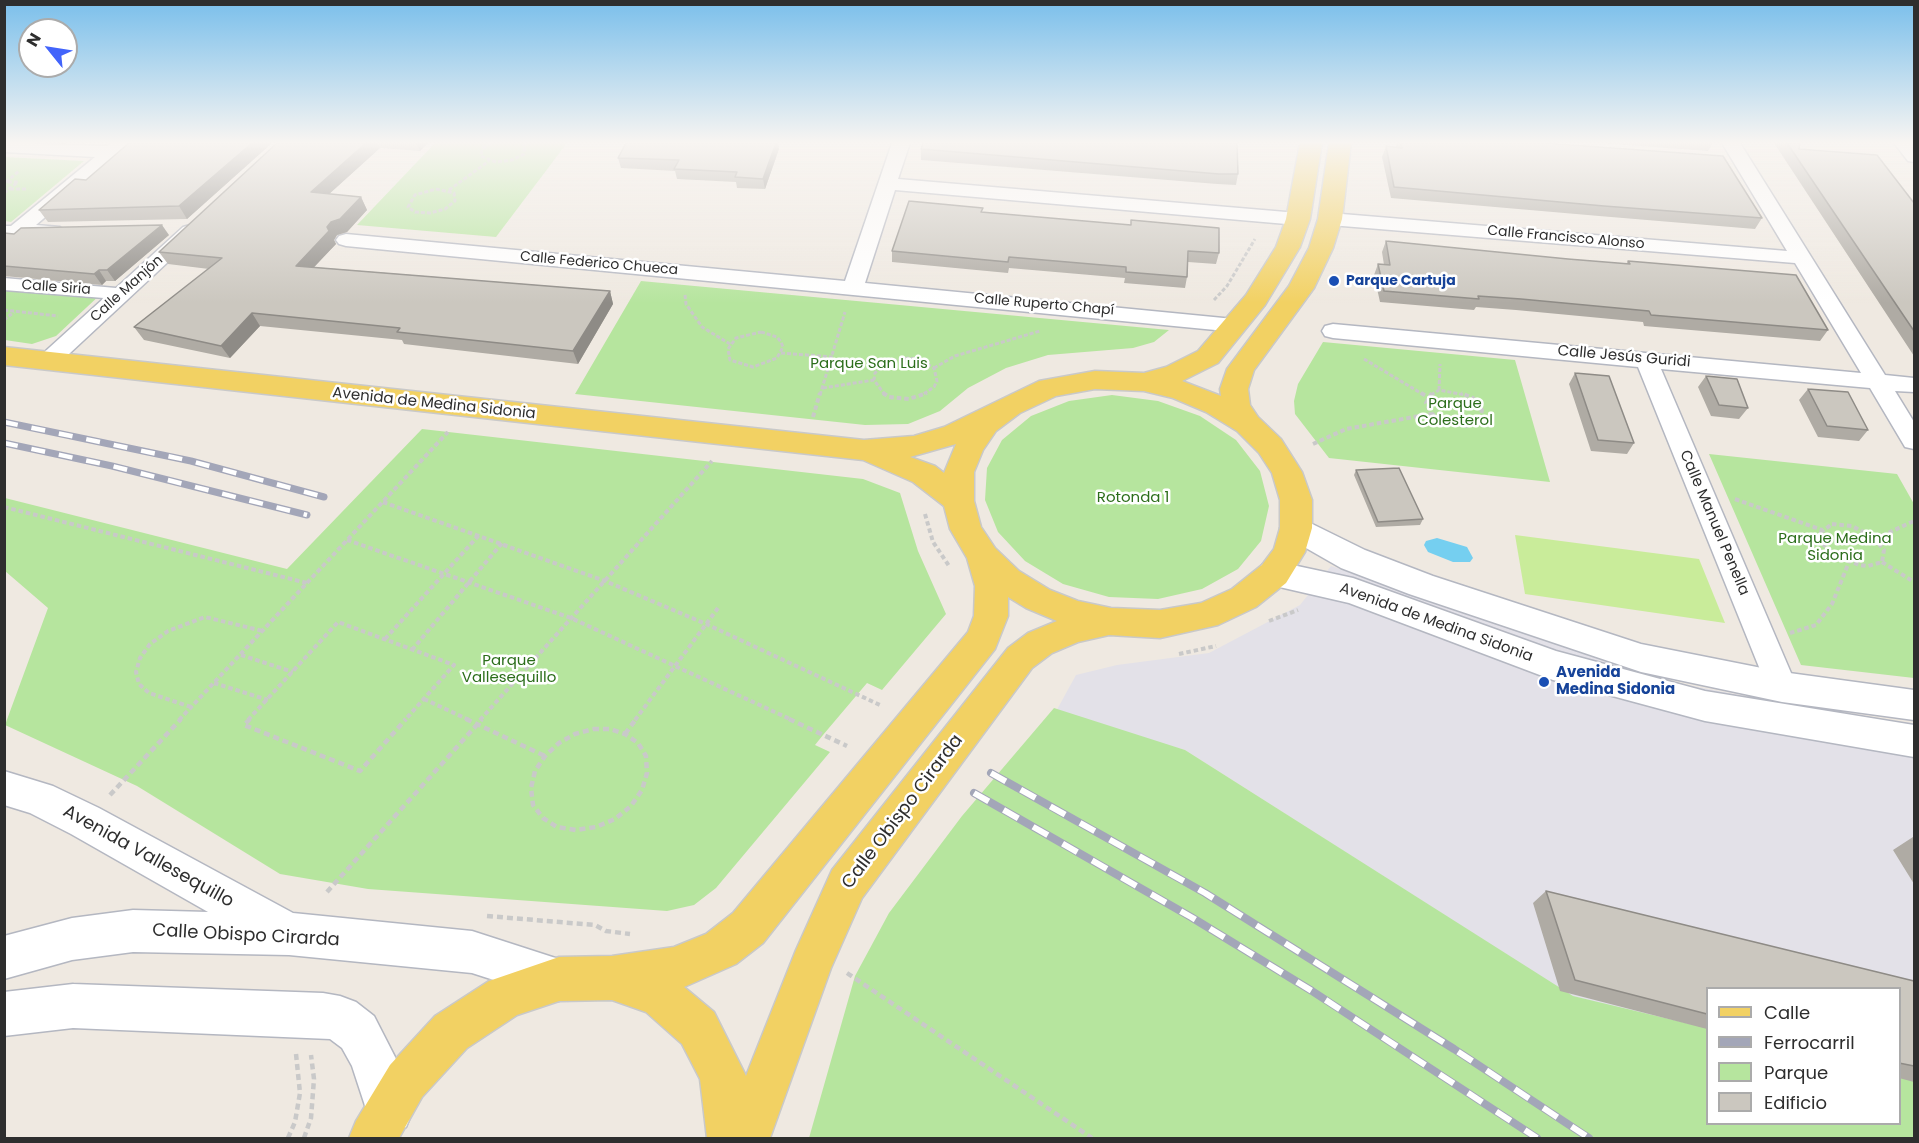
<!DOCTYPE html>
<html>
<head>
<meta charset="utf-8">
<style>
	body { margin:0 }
	#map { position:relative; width:1919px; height:1143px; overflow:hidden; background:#efe9e1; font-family:Poppins,sans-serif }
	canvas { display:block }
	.frame { position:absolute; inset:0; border:6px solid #2e2e2e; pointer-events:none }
	.legend { position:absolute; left:1706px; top:987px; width:195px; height:138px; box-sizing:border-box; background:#fff; border:2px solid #ababab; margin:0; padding:8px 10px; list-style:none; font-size:18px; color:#2e2e2e }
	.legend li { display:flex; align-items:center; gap:12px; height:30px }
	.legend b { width:30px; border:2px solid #ababab }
	.north { position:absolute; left:18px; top:18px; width:60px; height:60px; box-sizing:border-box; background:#fff; border:2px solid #ababab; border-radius:50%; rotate:300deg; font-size:16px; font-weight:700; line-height:24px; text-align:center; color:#2e2e2e }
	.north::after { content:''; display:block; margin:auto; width:21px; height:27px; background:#4264fb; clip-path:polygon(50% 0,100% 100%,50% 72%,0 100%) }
</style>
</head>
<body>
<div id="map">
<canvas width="1919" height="1143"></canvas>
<div class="frame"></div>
<ul class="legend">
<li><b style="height:8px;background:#f2d163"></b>Calle</li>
<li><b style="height:8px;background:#a3a6b8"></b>Ferrocarril</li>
<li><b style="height:16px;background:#b6e59e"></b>Parque</li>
<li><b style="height:16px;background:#cbc7bf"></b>Edificio</li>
</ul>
<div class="north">N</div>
</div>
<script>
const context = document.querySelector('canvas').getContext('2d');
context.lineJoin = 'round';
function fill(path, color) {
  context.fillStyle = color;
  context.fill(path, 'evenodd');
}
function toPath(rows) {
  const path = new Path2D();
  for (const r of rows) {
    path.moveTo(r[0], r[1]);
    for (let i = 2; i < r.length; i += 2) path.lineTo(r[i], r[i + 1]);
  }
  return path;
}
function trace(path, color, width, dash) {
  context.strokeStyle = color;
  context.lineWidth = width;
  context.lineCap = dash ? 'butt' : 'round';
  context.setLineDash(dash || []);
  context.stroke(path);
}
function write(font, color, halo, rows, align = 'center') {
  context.font = font + ' Poppins,sans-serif';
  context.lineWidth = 5;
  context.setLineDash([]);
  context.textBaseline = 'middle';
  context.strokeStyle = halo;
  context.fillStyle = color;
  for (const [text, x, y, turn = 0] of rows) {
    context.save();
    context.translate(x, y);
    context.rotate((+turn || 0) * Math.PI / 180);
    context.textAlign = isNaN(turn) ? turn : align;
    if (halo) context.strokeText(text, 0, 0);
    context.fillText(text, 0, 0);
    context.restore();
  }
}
fill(toPath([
	[1331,566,1656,679,1872,720,1914,723,1914,1076,1900,988,1708,988,1707,1028,1573,997,1185,750,1054,715,1076,675,1117,665,1209,653,1300,605]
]), '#e3e1e8');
fill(toPath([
	[435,143,567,143,496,237,357,225],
	[5,157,84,161,11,222,5,221],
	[641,281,1169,330,1154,342,1133,348,1048,355,1006,368,968,388,940,411,908,424,865,425,575,394],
	[5,286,102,293,56,336,32,344,5,340],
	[1323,342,1515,360,1550,482,1329,458,1295,414,1294,401,1298,384],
	[1112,395,1158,401,1200,416,1236,440,1260,471,1269,506,1261,541,1238,569,1202,589,1158,599,1109,597,1063,584,1025,561,998,532,985,500,987,468,1002,440,1031,416,1069,401],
	[422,429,863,479,900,493,918,551,946,614,882,690,867,683,823,735,815,745,830,752,716,888,694,905,667,911,368,889,280,874,137,786,5,725,48,608,5,571,5,498,287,569],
	[1709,454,1897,474,1914,504,1914,678,1801,665],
	[1054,708,1185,750,1573,996,1707,1028,1708,1124,1900,1124,1900,1073,1914,1076,1914,1138,809,1138,855,976,889,913,962,816]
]), '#b6e59e');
fill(toPath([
	[1515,535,1699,559,1725,623,1525,594]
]), '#c9ec9a');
fill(toPath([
	[1437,538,1467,547,1473,558,1470,562,1453,562,1428,552,1424,545,1426,541]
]), '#75cff0');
const street = toPath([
	[4,143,107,146,111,143,131,143,36,225,60,227,63,231,60,235,21,238,10,243,4,242,4,226,11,226,95,157,4,152,4,143],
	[892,143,910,143,898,179,1298,213,1308,219,1298,225,895,190,865,283,1244,320,1247,325,1244,330,1236,332,346,246,339,244,336,240,339,236,346,234,845,281,892,143],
	[1722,143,1740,143,1885,375,1914,378,1914,392,1895,391,1914,422,1914,449,1905,447,1870,388,1661,369,1797,687,1792,696,1782,699,1772,696,1767,687,1638,367,1333,338,1325,336,1322,331,1325,326,1333,324,1861,373,1795,263,1330,225,1320,219,1330,213,1787,251,1722,143],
	[1894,143,1912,143,1914,162,1908,161,1894,143],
	[190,225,197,227,200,231,197,235,55,367,47,369,39,367,36,362,39,357,104,298,4,290,4,278,116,288,183,227,190,225]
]);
const secondary = toPath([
	[1296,516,1365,550,1433,576,1641,644,1782,672,1914,690,1914,720,1782,702,1641,672,1409,594,1341,568,1285,536,1280,528,1285,520,1296,516],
	[1274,561,1353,578,1556,651,1705,691,1914,725,1914,757,1705,721,1553,680,1349,603,1262,583,1257,574,1262,565,1274,561],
	[4,771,53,786,99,808,293,913,472,931,574,964,581,979,574,994,559,1001,472,973,289,955,133,952,72,960,4,979,4,936,72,918,133,910,208,912,71,834,30,813,4,805,4,771],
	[73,984,323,993,340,996,356,1002,374,1016,395,1057,413,1110,406,1127,389,1134,372,1127,352,1066,342,1048,330,1039,73,1028,4,1036,4,992,73,984]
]);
const primary = toPath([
	[1300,143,1322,143,1310,219,1300,247,1265,305,1218,363,1182,381,1221,396,1220,389,1227,369,1289,286,1309,248,1318,219,1329,143,1351,143,1342,219,1333,248,1314,288,1254,370,1248,389,1250,405,1258,417,1281,439,1302,472,1312,500,1312,528,1305,552,1286,583,1256,607,1218,625,1160,638,1109,635,1078,642,1052,653,1032,668,862,898,831,968,770,1138,707,1138,700,1079,682,1044,646,1012,612,1000,559,1001,517,1015,467,1048,422,1097,399,1138,349,1138,356,1121,390,1065,435,1016,489,981,559,957,612,956,674,947,706,934,733,913,968,632,974,616,975,586,967,558,950,529,944,506,913,482,863,460,4,365,4,347,864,440,914,436,944,427,1039,381,1095,371,1144,373,1166,367,1198,351,1246,295,1276,247,1286,219,1300,143],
	[1095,389,1144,391,1173,398,1206,412,1237,431,1259,453,1272,473,1280,500,1280,528,1274,549,1262,565,1232,589,1201,603,1160,610,1111,608,1078,601,1050,590,1019,571,995,548,981,527,974,501,974,472,983,450,996,431,1020,413,1056,396,1095,389],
	[956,444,944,473,935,466,910,457,956,444],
	[1008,597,1026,608,1057,621,1028,633,1008,648,832,870,796,950,746,1076,714,1012,684,987,736,964,763,943,995,649,1008,616,1008,597]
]);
trace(street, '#b4b7c1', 3);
trace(secondary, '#b4b7c1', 3);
trace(primary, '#c9c9c9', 3);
trace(toPath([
	[491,143,482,149,481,156,496,162,512,160,524,154,525,143],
	[6,182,19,171],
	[10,189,27,189],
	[436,189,454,193,455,201,445,209,430,213,415,212,408,207,415,195,436,189],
	[449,190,489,161],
	[4,193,18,182,6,182],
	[685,295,686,304,702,327,730,344],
	[1214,300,1227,286,1255,239],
	[4,310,58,316],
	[4,320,14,312],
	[761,332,777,337,781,342,783,347,777,358,753,367,730,360,728,349,736,338,761,332],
	[781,353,833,357],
	[1364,359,1424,395],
	[934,368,955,356,1040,331],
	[823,388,874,380],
	[1439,390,1440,364],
	[820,395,845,312],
	[885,395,874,380,875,373,887,362,908,358,918,359,934,368,937,381,934,387,922,395],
	[1431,395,1439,390,1465,395]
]), '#c9c9c9', 3, [4, 2]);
trace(toPath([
	[883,393,889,397,909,399,927,393],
	[1421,393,1428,397],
	[1432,393,1426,403,1432,414,1439,419,1466,426,1479,420,1482,410,1473,398,1461,393],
	[813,417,820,393],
	[1313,444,1346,429,1431,414],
	[1735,499,1822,530],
	[383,502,605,581,706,624,880,705],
	[4,507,307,583],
	[925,514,933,542,949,566],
	[1832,524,1852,526,1873,537,1884,550,1882,562,1868,566,1859,565,1831,552,1824,545,1821,532,1832,524],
	[1875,539,1914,521],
	[347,540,571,618,792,720],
	[1882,562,1914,582],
	[1269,621,1298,610],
	[1790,633,1816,625,1832,604,1849,562],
	[385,639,479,535],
	[412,650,502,543],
	[1179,654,1216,646],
	[241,655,293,672],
	[214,683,268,700],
	[424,699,469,720],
	[191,707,149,693,139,684,136,672,140,658,150,644,168,631,205,617,263,631],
	[179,720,448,432],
	[248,720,338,622,454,665,405,720],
	[480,720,712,461],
	[635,720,718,608]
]), '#c9c9c9', 4, [4.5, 3]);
trace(toPath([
	[250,719,244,725,360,771,406,719],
	[466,719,545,756],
	[789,719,847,746],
	[593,729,610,729,625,734,638,743,646,756,647,773,642,790,631,806,615,819,596,827,576,830,557,827,543,818,533,805,531,788,535,771,545,756,559,743,575,734,593,729],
	[625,734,636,719],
	[110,795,181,719],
	[327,892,482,719],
	[487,916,595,925,606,931,630,934],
	[847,973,1092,1138],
	[288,1138,295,1122,300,1093,296,1054],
	[304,1138,311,1118,314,1079,311,1055]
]), '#c9c9c9', 4.5, [6, 4]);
fill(street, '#fff');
fill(secondary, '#fff');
fill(primary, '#f2d163');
const railFar1 = toPath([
	[4,422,191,461,324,497],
	[4,443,112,466,307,515]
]);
const rail = toPath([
	[991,773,1205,893,1454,1049,1589,1138],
	[974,793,1191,917,1312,991,1537,1138]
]);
trace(railFar1, '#a3a6b8', 7);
trace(rail, '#a3a6b8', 8);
trace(railFar1, '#fff', 4.5, [14]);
trace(rail, '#fff', 6, [17]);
fill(toPath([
	[272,143,187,219,48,222,39,210,86,180],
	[277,143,428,143,420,151,380,148,329,194,361,197,367,210,347,232,337,235,334,240,336,244,313,267,610,291,613,304,578,364,404,344,402,340,260,326,230,358,144,340,134,327,209,269,168,264,159,252],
	[626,143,778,143,779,149,765,189,737,188,736,182,677,179,675,171,621,168,618,158],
	[1396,143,1544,143,1762,218,1755,229,1599,216,1391,198,1382,157,1386,146,1396,147],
	[1598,143,1713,143,1708,151],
	[1774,143,1800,143,1799,149,1914,203,1914,356],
	[921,149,1238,174,1236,185,1217,184,921,160],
	[982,212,1219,253,1216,264,1188,262,1187,277,1185,288,1124,283,1125,278,1009,268,1008,273,892,262,892,251],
	[4,233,14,234,169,235,115,281,106,281,102,285,4,276],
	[1386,241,1568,259,1626,264,1628,261,1828,330,1820,341,1644,326,1643,322,1516,310,1476,307,1474,310,1380,302,1374,275,1378,264,1384,265,1382,252],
	[1575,373,1634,443,1627,454,1591,451,1569,384],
	[1706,376,1748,408,1739,419,1711,416,1698,387],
	[1808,389,1868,430,1859,441,1818,437,1799,400],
	[1356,470,1423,519,1420,525,1376,527,1354,475],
	[1913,837,1914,837,1914,884,1893,850],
	[1546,891,1914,981,1914,1082,1899,1078,1899,988,1707,988,1707,1029,1560,991,1533,903]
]), '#afaba4');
fill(toPath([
	[252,143,272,143,187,219,179,206],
	[366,143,377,143,380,148,317,205,311,192],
	[416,143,428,143,420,151],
	[776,143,778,143,779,149,765,189,763,179],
	[361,197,367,210,347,232,337,235,334,240,336,244,303,279,296,266,331,222],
	[162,225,169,235,115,281,107,270],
	[99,270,106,281,102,285,94,274],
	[610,291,613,304,578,364,573,351],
	[252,313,260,326,230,358,221,346]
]), '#8e8b86');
const building = toPath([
	[129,143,252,143,179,206,39,210,75,179,86,180,129,143],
	[277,143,366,143,311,192,361,197,340,219,331,222,327,227,329,231,296,266,610,291,573,351,397,332,400,328,252,313,221,346,134,327,222,258,159,252,277,143],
	[626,143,776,143,763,179,735,177,737,172,674,169,679,160,618,158,626,143],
	[923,143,1237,143,1238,174,1219,174,921,149,923,143],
	[1401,143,1544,143,1723,156,1762,218,1604,206,1394,187,1386,146,1402,148,1401,143],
	[1787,143,1800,143,1799,149,1877,155,1914,203,1914,331,1787,143],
	[909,201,983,208,981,212,1131,225,1131,220,1219,228,1219,253,1188,251,1187,277,1126,272,1126,267,1009,257,1008,262,892,251,909,201],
	[162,225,107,270,99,270,94,274,4,266,4,233,14,234,21,228,162,225],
	[1386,241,1568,259,1630,264,1628,261,1796,275,1828,330,1651,315,1649,311,1521,299,1478,296,1479,299,1384,291,1378,264,1390,265,1386,241],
	[1575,373,1609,376,1634,443,1598,440,1575,373],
	[1706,376,1737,379,1748,408,1719,405,1706,376],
	[1808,389,1848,392,1868,430,1827,426,1808,389],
	[1399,468,1423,519,1378,522,1356,470,1399,468],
	[1546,891,1914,981,1914,1066,1899,1063,1899,988,1707,988,1707,1014,1575,980,1546,891]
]);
fill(building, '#cbc7bf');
trace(building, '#8e8b86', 1.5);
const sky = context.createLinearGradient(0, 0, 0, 303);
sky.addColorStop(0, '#7abfeb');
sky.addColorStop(0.47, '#f8f5f2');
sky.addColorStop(1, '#f8f5f200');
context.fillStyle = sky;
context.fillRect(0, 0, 1919, 303);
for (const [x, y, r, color] of [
	[1334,281,6,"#1a4fb4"],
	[1544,682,6,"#1a4fb4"]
]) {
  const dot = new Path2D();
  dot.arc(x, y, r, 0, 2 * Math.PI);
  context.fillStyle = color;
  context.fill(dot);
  trace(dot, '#fff', 2);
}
write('14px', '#2e2e2e', '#fff', [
	["Calle Francisco Alonso",1566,238,5],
	["Calle Federico Chueca",599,264,5],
	["Calle Siria",56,288,4],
	["Calle Manjón",127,289,-42],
	["Calle Ruperto Chapí",1044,305,5]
]);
write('bold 14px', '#164399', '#fff', [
	["Parque Cartuja",1346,281]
], 'left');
write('15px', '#2e2e2e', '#fff', [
	["Calle Jesús Guridi",1624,357,5],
	["Avenida de Medina Sidonia",434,404,6],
	["Calle Manuel Penella",1714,523,67],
	["Avenida de Medina Sidonia",1436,623,20]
]);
write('15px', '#2c6e1b', '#fff', [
	["Parque San Luis",869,364],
	["Parque",1455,404],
	["Colesterol",1455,421],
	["Rotonda 1",1133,498],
	["Parque Medina",1835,539],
	["Sidonia",1835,556],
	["Parque",509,661],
	["Vallesequillo",509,678]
]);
write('bold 15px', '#164399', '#fff', [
	["Avenida",1556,673],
	["Medina Sidonia",1556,690]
], 'left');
write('18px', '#2e2e2e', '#fff', [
	["Calle Obispo Cirarda",903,812,-53],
	["Avenida Vallesequillo",148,857,29],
	["Calle Obispo Cirarda",246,936,3]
]);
</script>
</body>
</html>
